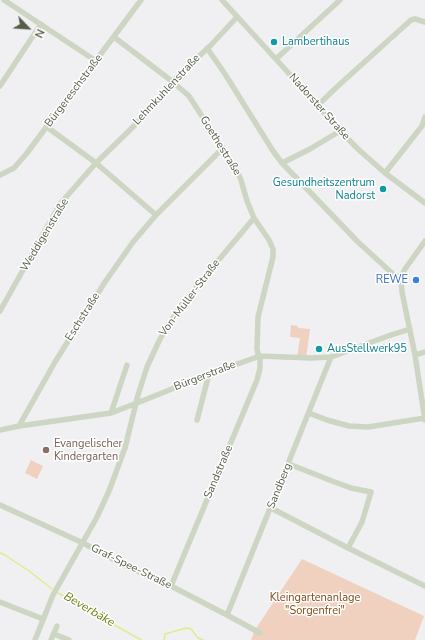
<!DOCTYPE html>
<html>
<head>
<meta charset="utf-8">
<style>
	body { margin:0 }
	#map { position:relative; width:425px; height:640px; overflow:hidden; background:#f0f0f2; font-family:"Nunito Sans",sans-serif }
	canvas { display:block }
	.north { position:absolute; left:8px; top:8px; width:40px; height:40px; -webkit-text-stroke:3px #fff; paint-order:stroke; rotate:115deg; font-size:11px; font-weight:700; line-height:16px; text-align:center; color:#545d47 }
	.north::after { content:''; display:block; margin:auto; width:14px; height:18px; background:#545d47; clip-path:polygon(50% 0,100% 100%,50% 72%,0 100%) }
</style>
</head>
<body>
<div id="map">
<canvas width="425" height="640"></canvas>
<div class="north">N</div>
</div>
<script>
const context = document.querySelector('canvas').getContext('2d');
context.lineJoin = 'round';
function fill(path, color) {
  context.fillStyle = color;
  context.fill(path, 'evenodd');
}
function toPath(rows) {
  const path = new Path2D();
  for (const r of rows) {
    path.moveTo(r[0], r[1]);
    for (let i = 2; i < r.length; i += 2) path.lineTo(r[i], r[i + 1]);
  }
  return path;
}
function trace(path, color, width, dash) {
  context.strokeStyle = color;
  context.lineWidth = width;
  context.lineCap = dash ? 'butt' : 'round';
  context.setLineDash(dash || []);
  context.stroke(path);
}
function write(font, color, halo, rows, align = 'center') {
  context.font = font + ' "Nunito Sans",sans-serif';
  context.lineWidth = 3;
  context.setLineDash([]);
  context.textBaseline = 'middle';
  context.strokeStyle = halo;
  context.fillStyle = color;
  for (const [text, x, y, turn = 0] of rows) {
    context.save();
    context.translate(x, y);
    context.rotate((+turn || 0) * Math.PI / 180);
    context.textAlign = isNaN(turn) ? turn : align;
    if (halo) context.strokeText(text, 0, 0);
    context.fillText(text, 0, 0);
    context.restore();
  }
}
fill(toPath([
	[291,325,297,326,299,328,310,329,306,358,297,358,300,338,290,337],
	[31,460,43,466,37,479,25,473],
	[302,559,424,616,415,640,251,640,255,630]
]), '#f0d0be');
trace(toPath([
	[0,553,5,555,29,571,52,589],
	[58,593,141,640],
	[164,640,165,634,186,628,191,629,198,638,203,640]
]), '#dced8b', 1.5);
trace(toPath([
	[4,0,96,61],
	[222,0,284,68,340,131,359,150,385,173,425,203],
	[114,37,173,82,189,96,237,171,241,180,247,201,254,218,269,240,273,249,273,257,258,317,257,349,258,354,260,356,260,368,257,380,171,586],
	[207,48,225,74,273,151,282,163,358,242,394,275,401,277],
	[276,59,340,0],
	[0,86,41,24],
	[317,106,339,85,411,20,415,19,425,22],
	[47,127,96,163,156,215],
	[282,163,310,149,340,131],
	[385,173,422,126,425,117],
	[0,175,14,168,27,153,141,0],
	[425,241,405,269,401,277,401,281,402,292,415,355,425,420],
	[0,311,60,204,96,163,136,124,178,76,211,45,237,17],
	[415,355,425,352],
	[111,413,127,365],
	[309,413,327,420,349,426,368,427,425,418],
	[197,420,209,374],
	[19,426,55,362,105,282,133,242,156,215,223,148],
	[0,430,19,426,111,413,137,403,209,374,260,356,311,358,331,357,388,336,410,329],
	[289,464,332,481,351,488,371,492,362,522,348,548],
	[0,505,83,543,126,566,173,587,227,615,260,633],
	[271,508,348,548,425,586],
	[0,602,43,619],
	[227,615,331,357],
	[54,634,69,640],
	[35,640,53,595,97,517,109,491,125,448,138,395,147,367,159,341,168,325,188,298,211,269,254,218],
	[51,640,57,626]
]), '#cdd5c3', 5.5);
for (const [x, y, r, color] of [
	[274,42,4,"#0f9aa8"],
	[383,189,4,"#0f9aa8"],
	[416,280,4,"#3f7fe0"],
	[319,349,4,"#0f9aa8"],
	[46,450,4,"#8d6e63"]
]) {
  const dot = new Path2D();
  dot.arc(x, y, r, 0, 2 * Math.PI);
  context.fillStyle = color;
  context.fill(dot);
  trace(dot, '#fff', 1.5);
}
write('11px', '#0d838f', '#fff', [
	["Lambertihaus",282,42],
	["Gesundheitszentrum",375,183,"right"],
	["Nadorst",375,196,"right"],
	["AusStellwerk95",327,349]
], 'left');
write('11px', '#545d47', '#fff', [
	["Lehmkuhlenstraße",167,90,-47],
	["Bürgereschstraße",74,91,-53],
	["Nadorster Straße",319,107,48],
	["Goethestraße",220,146,58],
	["Weddigenstraße",45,235,-59],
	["Von-Müller-Straße",190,298,-53],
	["Eschstraße",83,317,-58],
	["Bürgerstraße",205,376,-21],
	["Sandstraße",219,472,-67],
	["Sandberg",280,486,-68],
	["Graf-Spee-Straße",131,567,26]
]);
write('11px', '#366cbe', '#fff', [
	["REWE",408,280]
], 'right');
write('11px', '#785e54', '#fff', [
	["Evangelischer",54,444],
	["Kindergarten",54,457]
], 'left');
write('11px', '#804816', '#fff', [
	["Kleingartenanlage",315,598],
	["\"Sorgenfrei\"",315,611]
]);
write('italic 12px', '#6b7e0d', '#fff', [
	["Beverbäke",89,610,30]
]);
</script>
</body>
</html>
